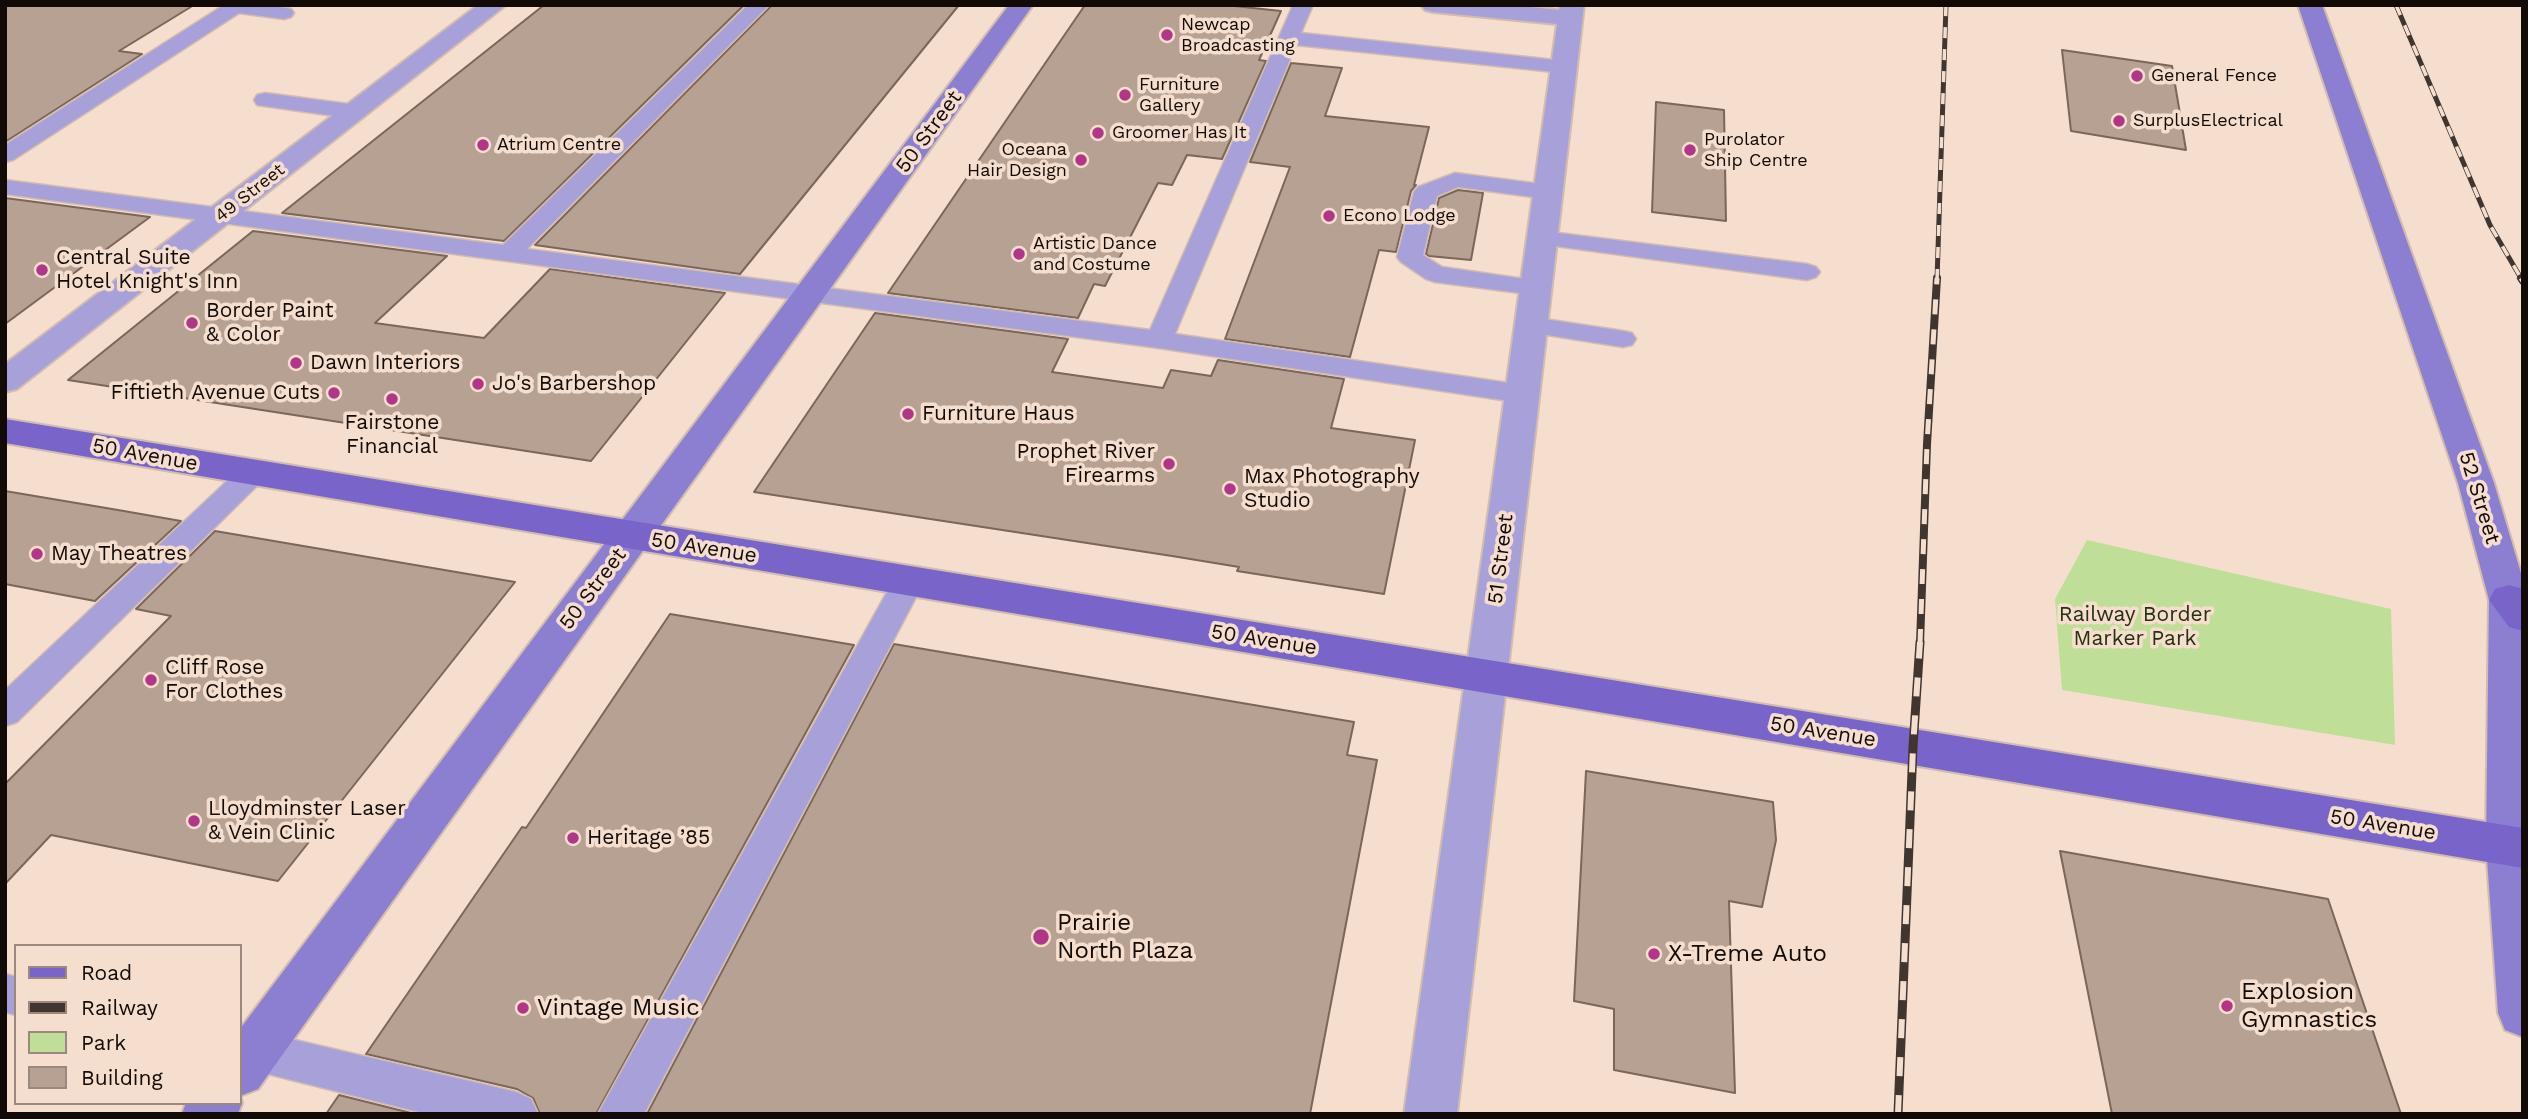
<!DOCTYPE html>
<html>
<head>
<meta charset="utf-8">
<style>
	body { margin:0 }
	#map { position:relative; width:2528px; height:1119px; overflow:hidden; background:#f6decf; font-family:"Work Sans",sans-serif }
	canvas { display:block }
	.frame { position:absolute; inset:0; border:7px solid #120a06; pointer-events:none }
	.legend { position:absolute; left:14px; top:944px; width:228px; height:161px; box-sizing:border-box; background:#f6decf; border:2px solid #9b897f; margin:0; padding:9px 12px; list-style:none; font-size:21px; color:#120a06 }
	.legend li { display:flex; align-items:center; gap:14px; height:35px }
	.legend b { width:35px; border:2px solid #9b897f }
</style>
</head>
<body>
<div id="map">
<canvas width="2528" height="1119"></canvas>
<div class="frame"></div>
<ul class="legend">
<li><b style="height:9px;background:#7964ca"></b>Road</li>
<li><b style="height:9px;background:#41352f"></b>Railway</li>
<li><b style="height:19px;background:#bfdf98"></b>Park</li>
<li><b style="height:19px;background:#b7a193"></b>Building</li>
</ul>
</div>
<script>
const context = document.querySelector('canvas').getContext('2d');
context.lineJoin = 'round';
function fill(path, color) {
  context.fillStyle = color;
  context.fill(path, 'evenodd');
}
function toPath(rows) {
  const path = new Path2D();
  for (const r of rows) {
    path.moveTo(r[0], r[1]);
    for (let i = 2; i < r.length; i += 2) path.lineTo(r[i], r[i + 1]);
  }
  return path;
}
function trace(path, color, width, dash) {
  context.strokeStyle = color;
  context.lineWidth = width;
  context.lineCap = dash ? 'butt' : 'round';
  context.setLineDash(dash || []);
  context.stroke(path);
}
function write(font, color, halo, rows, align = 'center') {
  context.font = font + ' "Work Sans",sans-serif';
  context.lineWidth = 7;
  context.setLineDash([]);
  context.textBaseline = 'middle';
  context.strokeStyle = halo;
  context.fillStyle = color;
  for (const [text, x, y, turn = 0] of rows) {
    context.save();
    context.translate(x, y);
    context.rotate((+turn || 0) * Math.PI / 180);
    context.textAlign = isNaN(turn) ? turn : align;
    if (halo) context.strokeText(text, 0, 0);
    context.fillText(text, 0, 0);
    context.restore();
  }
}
fill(toPath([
	[2087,540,2391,609,2395,745,2062,690,2055,599]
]), '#bfdf98');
const building = toPath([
	[5,5,194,5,119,51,142,54,5,142,5,5],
	[544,5,744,5,504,241,282,213,544,5],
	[772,5,959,5,740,274,535,245,772,5],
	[1085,5,1225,5,1281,11,1259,60,1266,61,1222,159,1187,155,1172,185,1158,183,1105,286,1094,284,1078,318,888,293,1085,5],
	[2062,50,2172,66,2186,150,2071,131,2062,50],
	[1291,63,1342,68,1325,116,1429,127,1414,185,1416,185,1411,191,1396,252,1379,250,1350,357,1225,339,1290,167,1250,162,1291,63],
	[1656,102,1724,110,1726,221,1652,212,1656,102],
	[1458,190,1483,193,1471,260,1429,256,1426,254,1439,198,1458,190],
	[5,198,150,217,5,324,5,198],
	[253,231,447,256,375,323,484,338,550,269,725,293,591,461,68,380,253,231],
	[875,313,1068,339,1052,372,1163,388,1171,370,1211,376,1218,360,1344,379,1331,428,1415,440,1384,594,1237,571,1239,567,1172,556,754,492,875,313],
	[5,491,118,510,181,521,95,601,5,584,5,491],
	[215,531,515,582,278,881,51,835,5,884,5,784,171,616,136,609,215,531],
	[670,614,854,645,596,1114,540,1114,533,1098,517,1089,366,1054,522,827,526,828,670,614],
	[894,644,1354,722,1347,755,1377,760,1310,1114,647,1114,894,644],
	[1586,771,1773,802,1776,840,1762,907,1729,901,1735,1093,1614,1070,1614,1009,1574,1001,1586,771],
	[2060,851,2328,899,2401,1114,2112,1114,2060,851],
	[339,1095,415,1114,326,1114,339,1095]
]);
fill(building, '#b7a193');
trace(building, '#7b6659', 2);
const lane = toPath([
	[224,5,269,5,291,9,294,13,291,17,284,19,239,13,13,160,5,162,5,145,224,5],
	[748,5,769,5,527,249,1150,330,1293,5,1313,5,1301,33,1564,61,1571,63,1574,67,1571,71,1564,73,1296,45,1175,334,1522,385,1532,388,1536,394,1532,400,1522,403,1159,348,5,194,5,180,503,245,748,5],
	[265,93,356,105,364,107,367,112,364,117,356,119,257,105,254,100,257,95,265,93],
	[1455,173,1548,185,1556,187,1560,192,1556,197,1548,199,1458,187,1437,196,1423,255,1442,267,1545,282,1549,287,1545,292,1536,295,1435,282,1426,279,1401,262,1397,257,1414,192,1418,187,1455,173],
	[1542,231,1807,264,1816,267,1820,272,1816,277,1807,280,1533,243,1530,238,1533,233,1542,231],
	[1531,317,1623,331,1632,333,1636,339,1632,345,1623,347,1522,331,1518,325,1522,319,1531,317],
	[253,463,263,466,268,473,263,480,17,722,5,726,5,690,243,466,253,463],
	[908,570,919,574,924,582,644,1114,598,1114,897,574,908,570],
	[5,974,16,977,16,1015,5,1012,5,974],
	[240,1027,516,1092,531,1099,538,1114,427,1114,240,1067,240,1027]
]);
const street = toPath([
	[478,5,506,5,17,389,5,392,5,364,478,5],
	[1421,5,1512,5,1559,10,1560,5,1584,5,1457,1114,1404,1114,1557,24,1433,12,1425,10,1421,5]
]);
const secondary = toPath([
	[1009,5,1033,5,258,1089,240,1096,240,1029,1009,5],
	[2298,5,2322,5,2494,483,2523,580,2523,1037,2505,1030,2498,1013,2486,845,2489,600,2458,483,2298,5],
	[240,1097,242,1103,238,1114,182,1114,186,1103,240,1103,240,1097]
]);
const primary = toPath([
	[5,419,2523,828,2523,868,5,443,5,419],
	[2509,585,2523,589,2523,631,2509,627,2489,600,2495,589,2509,585]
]);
trace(lane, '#d2bcaf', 3);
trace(street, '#d2bcaf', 4);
trace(secondary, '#d2bcaf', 4);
trace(primary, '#d2bcaf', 4);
fill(lane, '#a8a1d9');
fill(street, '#a8a1d9');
fill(secondary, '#8c7fd1');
fill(primary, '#7964ca');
const railFar2 = toPath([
	[2396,5,2490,225,2522,280],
	[1937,280,1946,5]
]);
const railFar1 = toPath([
	[2521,278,2523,281],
	[1920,644,1927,444,1937,278]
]);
const rail = toPath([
	[1898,1114,1913,747,1920,642]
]);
trace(railFar2, '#41352f', 5);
trace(railFar1, '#41352f', 8);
trace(rail, '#41352f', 9);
trace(railFar2, '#f6decf', 3.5, [11]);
trace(railFar1, '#f6decf', 5, [15]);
trace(rail, '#f6decf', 6, [19]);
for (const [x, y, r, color] of [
	[1167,35,7,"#b23687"],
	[2137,76,7,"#b23687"],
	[1125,95,7,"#b23687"],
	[2119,121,7,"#b23687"],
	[1098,133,7,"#b23687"],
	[483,145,7,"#b23687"],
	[1690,150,7,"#b23687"],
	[1081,160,7,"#b23687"],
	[1329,216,7,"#b23687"],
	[1019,254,7,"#b23687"],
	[42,270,7,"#b23687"],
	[192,323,7,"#b23687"],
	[296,363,7,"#b23687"],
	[478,384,7,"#b23687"],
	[334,393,7,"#b23687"],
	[392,399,7,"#b23687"],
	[908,414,7,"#b23687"],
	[1169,464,7,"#b23687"],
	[1230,489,7,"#b23687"],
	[37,554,7,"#b23687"],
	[151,680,7,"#b23687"],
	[194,821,7,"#b23687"],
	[573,838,7,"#b23687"],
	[1041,937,9,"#b23687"],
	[1654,954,7,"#b23687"],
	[2227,1006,7,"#b23687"],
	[523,1008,7,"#b23687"]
]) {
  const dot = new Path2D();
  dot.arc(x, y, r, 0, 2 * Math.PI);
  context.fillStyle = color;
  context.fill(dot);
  trace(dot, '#f6decf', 2.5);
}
write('18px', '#120a06', '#f6decf', [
	["Newcap",1181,25],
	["Broadcasting",1181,46],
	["General Fence",2151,76],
	["Furniture",1139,85],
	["Gallery",1139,106],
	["SurplusElectrical",2133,121],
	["Groomer Has It",1112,133],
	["Purolator",1704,140],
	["Ship Centre",1704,161],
	["Atrium Centre",497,145],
	["Oceana",1067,150,"right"],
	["Hair Design",1067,171,"right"],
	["Econo Lodge",1343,216],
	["Artistic Dance",1033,244],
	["and Costume",1033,265]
], 'left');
write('18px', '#120a06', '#f6decf', [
	["49 Street",250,193,-38]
]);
write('21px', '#120a06', '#f6decf', [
	["50 Street",929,132,-54],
	["50 Avenue",145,455,10],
	["52 Street",2479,498,73],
	["50 Avenue",704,548,9],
	["51 Street",1501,559,-83],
	["50 Street",593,589,-53],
	["50 Avenue",1264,640,9],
	["50 Avenue",1823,732,9],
	["50 Avenue",2383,825,9]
]);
write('21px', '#120a06', '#f6decf', [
	["Central Suite",56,258],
	["Hotel Knight's Inn",56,282],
	["Border Paint",206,311],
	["& Color",206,335],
	["Dawn Interiors",310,363],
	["Jo's Barbershop",492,384],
	["Fiftieth Avenue Cuts",320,393,"right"],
	["Furniture Haus",922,414],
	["Fairstone",392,423,"center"],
	["Financial",392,447,"center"],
	["Prophet River",1155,452,"right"],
	["Firearms",1155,476,"right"],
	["Max Photography",1244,477],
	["Studio",1244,501],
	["May Theatres",51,554],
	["Cliff Rose",165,668],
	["For Clothes",165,692],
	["Lloydminster Laser",208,809],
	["& Vein Clinic",208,833],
	["Heritage ’85",587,838]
], 'left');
write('21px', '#23310e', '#f6decf', [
	["Railway Border",2135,615],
	["Marker Park",2135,639]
]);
write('24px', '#120a06', '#f6decf', [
	["Prairie",1057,923],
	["North Plaza",1057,951],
	["X-Treme Auto",1668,954],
	["Explosion",2241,992],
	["Gymnastics",2241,1020],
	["Vintage Music",537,1008]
], 'left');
</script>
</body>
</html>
